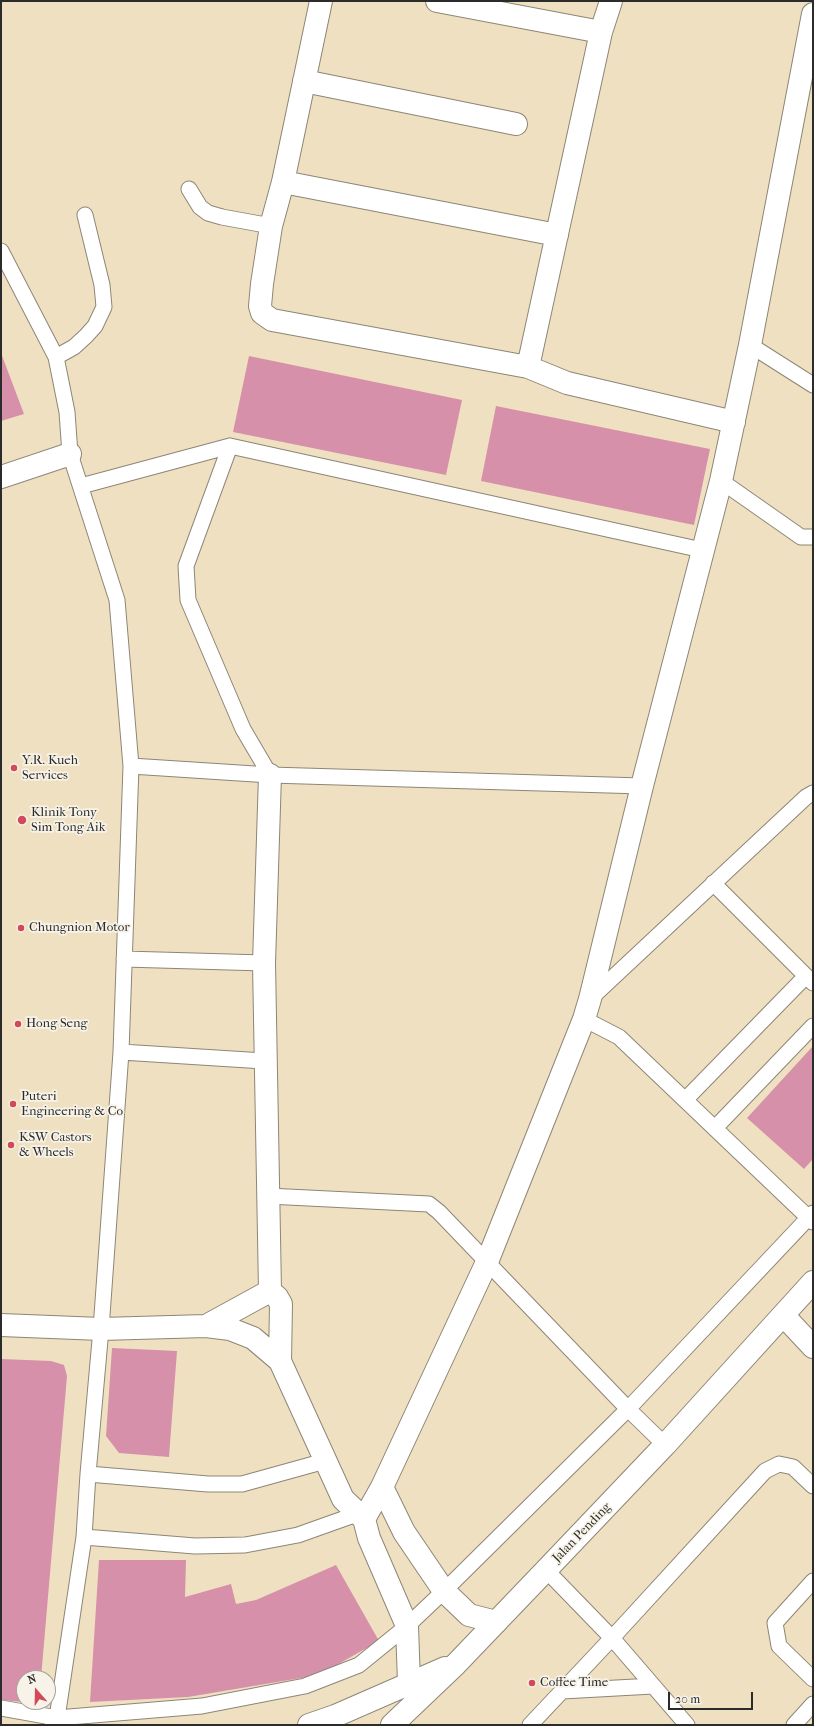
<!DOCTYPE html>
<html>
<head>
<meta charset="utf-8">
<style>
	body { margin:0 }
	#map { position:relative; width:814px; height:1726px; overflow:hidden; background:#efe0c1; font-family:"IM FELL French Canon",serif }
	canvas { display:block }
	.frame { position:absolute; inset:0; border:2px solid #2b2b2b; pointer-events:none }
	.north { position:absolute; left:16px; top:1670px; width:40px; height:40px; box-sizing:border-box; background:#f7f3e8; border:1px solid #a5a39c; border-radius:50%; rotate:340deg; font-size:11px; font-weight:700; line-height:16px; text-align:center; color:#2b2b2b }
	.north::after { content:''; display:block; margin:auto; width:14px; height:18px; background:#d1495b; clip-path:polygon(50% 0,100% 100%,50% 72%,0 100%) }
	.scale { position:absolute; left:668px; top:1692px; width:85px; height:18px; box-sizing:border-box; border:2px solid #2b2b2b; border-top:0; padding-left:5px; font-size:12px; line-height:14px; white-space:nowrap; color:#2b2b2b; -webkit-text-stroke:3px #f7f3e8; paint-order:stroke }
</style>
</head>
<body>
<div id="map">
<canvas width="814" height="1726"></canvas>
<div class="frame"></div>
<div class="north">N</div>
<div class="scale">20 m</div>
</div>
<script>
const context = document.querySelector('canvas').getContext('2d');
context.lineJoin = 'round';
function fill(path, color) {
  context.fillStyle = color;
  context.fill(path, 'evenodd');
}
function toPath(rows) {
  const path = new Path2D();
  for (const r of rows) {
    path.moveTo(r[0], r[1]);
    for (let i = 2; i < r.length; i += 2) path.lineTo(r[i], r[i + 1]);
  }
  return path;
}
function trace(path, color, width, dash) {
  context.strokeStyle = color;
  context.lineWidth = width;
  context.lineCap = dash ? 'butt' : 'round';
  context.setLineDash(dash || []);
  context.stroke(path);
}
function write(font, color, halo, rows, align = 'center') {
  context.font = font + ' "IM FELL French Canon",serif';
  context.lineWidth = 3.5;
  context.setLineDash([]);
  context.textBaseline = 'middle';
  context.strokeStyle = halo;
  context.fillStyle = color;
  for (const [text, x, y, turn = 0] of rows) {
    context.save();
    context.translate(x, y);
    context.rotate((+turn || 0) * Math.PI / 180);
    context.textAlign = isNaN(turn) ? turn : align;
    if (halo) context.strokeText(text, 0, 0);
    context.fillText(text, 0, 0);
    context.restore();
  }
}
fill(toPath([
	[1,353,24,414,1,421],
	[249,356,462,400,446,475,233,432],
	[496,406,710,449,694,525,481,481],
	[813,1046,813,1159,804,1169,747,1118],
	[112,1348,177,1351,169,1457,119,1453,106,1436],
	[1,1359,51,1361,64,1365,67,1376,41,1678,24,1678,24,1702,1,1700],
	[99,1560,186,1560,185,1597,231,1584,236,1604,256,1600,336,1565,379,1641,319,1675,188,1697,90,1702]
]), '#d790aa');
const service = toPath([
	[189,189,200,207,208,213,222,217,271,226],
	[1,251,56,357,67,412,70,454,117,600,131,766,121,1052,101,1329,88,1474,84,1537,57,1718],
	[750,345,813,385],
	[56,357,74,347,86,336,95,326,104,307,102,285,85,215],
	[230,446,186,566,188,600,243,729,270,775],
	[721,481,801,537,813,537],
	[81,486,230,446,702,550],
	[131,766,270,775,642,786],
	[713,883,813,983],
	[124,959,264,963],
	[591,998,806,797,813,793],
	[584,1019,619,1037,813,1222],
	[121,1052,264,1061],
	[685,1100,806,976],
	[715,1128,813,1026],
	[268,1196,429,1204,439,1212,628,1409,665,1445],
	[88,1474,208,1484,242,1484,325,1461],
	[84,1537,195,1546,245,1545,298,1535,357,1514],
	[546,1570,612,1638,687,1725],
	[813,1581,775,1623,779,1646,813,1679],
	[562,1691,653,1686],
	[1,1708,57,1718,202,1706,305,1686,359,1665,407,1626,444,1591,628,1409,813,1213],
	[530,1725,612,1638,765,1471,779,1464,793,1467,813,1486],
	[794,1725,813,1704]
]);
const minor = toPath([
	[321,1,283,182,271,226,262,284,260,306,262,313,272,320,528,367,567,383,734,422],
	[437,1,601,32],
	[304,81,516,124],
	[283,182,557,235],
	[528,367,601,32,611,1],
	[1,477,70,454],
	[270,1291,264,963,270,775],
	[270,1291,277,1297,281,1304,280,1361,343,1499,364,1519],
	[784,1316,813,1347],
	[1,1325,101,1329,206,1326,230,1329,253,1338,280,1361],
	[206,1326,270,1291],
	[382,1487,404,1532,444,1591,469,1615,496,1622],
	[409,1683,407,1626,369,1538,364,1519,382,1487,487,1262,584,1019,590,999,642,786,721,481,750,345,813,14],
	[56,1725,57,1718]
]);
const tertiary = toPath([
	[309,1725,335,1716,445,1668],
	[392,1725,456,1664,546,1570,665,1445,813,1282]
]);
trace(service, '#8d8676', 17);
trace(minor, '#8d8676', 24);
trace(tertiary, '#8d8676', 24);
trace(service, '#fff', 15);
trace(minor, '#fff', 22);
trace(tertiary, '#fff', 22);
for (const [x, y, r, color] of [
	[14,768,4,"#d1495b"],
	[22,820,5,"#d1495b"],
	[21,928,4,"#d1495b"],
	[18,1024,4,"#d1495b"],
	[13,1104,4,"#d1495b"],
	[11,1145,4,"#d1495b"],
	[532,1683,4,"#d1495b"]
]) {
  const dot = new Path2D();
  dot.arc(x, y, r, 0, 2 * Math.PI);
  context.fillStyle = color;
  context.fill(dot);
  trace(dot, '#f7f3e8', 1.5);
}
write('13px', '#2b2b2b', '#f7f3e8', [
	["Y.R. Kueh",22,761],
	["Services",22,776],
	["Klinik Tony",31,813],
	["Sim Tong Aik",31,828],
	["Chungnion Motor",29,928],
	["Hong Seng",26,1024],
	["Puteri",21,1097],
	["Engineering & Co",21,1112],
	["KSW Castors",19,1138],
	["& Wheels",19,1153],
	["Coffee Time",540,1683]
], 'left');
write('13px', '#2b2b2b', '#f7f3e8', [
	["Jalan Pending",582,1533,-46]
]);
</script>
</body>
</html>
